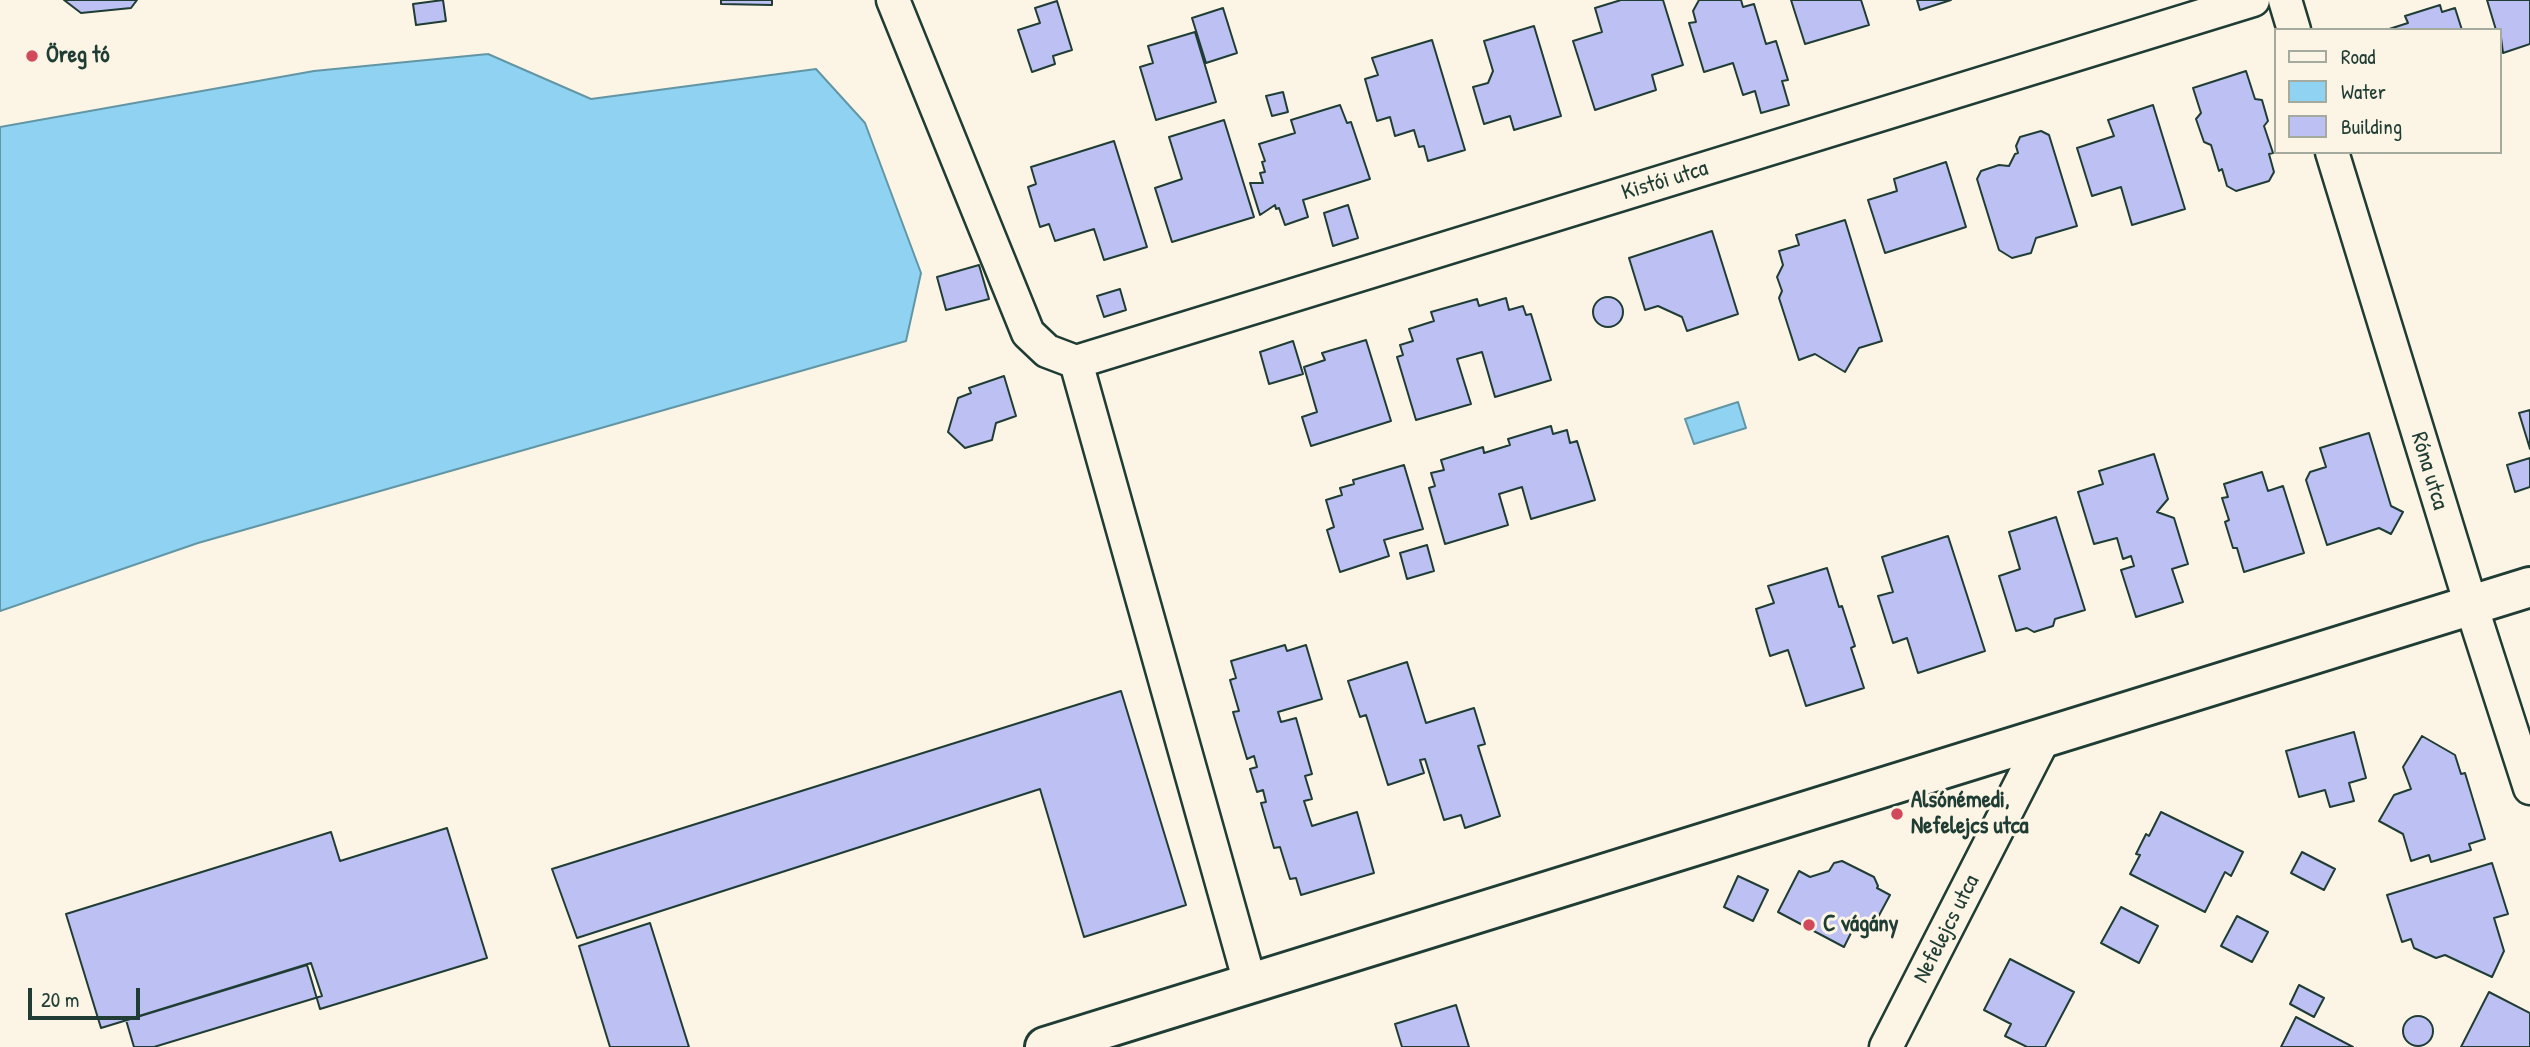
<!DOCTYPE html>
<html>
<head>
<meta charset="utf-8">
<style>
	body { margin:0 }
	#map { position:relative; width:2530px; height:1047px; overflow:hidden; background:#fcf5e5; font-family:"Patrick Hand",sans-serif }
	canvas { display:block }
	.legend { position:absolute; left:2274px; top:28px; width:228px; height:126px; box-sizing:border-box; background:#fcf5e5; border:2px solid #a4ab9e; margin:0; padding:9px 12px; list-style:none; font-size:21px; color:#1f3d34 }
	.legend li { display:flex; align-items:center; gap:14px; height:35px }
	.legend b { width:35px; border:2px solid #a4ab9e }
	.scale { position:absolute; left:28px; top:988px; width:112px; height:32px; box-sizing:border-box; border:4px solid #1f3d34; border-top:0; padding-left:9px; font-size:21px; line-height:24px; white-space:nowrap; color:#1f3d34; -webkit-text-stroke:5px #fcf5e5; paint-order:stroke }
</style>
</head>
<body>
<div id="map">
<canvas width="2530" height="1047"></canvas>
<ul class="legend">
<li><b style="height:9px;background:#fcf5e5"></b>Road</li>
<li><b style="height:19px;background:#8fd2f1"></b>Water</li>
<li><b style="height:19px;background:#bcc0f2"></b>Building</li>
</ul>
<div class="scale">20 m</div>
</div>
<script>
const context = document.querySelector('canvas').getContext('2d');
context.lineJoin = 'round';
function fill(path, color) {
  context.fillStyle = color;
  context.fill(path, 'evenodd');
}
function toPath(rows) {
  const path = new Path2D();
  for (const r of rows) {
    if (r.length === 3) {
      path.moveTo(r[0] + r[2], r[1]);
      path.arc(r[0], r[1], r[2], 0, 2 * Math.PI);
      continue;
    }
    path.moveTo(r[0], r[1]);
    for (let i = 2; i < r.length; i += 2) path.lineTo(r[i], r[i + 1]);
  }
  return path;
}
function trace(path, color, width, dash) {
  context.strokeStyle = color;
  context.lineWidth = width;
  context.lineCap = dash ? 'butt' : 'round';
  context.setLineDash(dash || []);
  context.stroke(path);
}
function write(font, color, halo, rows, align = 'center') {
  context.font = font + ' "Patrick Hand",sans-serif';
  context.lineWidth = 6;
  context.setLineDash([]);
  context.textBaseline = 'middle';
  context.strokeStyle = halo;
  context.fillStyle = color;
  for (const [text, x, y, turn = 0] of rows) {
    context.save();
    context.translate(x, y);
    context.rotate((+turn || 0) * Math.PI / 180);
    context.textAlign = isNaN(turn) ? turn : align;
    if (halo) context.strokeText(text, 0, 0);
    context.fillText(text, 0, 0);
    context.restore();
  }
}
const water = toPath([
	[488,54,591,99,816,69,865,123,921,273,906,341,198,543,0,611,0,127,314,71,488,54],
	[1738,402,1746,428,1694,444,1685,419,1738,402]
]);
fill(water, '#8fd2f1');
trace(water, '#6296a5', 2);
const building = toPath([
	[64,0,137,0,131,8,81,13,64,0],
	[443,0,446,21,416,25,413,4,443,0],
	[721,0,772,0,772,5,721,4,721,0],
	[1621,0,1663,0,1683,65,1652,75,1656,90,1595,110,1573,41,1602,32,1595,8,1621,0],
	[1699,0,1741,0,1743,7,1754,4,1766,44,1776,41,1788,80,1782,81,1789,105,1761,113,1755,91,1743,95,1733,63,1704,72,1689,23,1696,22,1693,11,1699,0],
	[1791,0,1861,0,1869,25,1805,44,1791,0],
	[1917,0,1951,0,1920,10,1917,0],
	[2487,0,2530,0,2530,44,2503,53,2500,30,2496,30,2487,0],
	[1057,1,1072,50,1053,56,1055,64,1032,72,1018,30,1040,23,1035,8,1057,1],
	[2440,5,2442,12,2455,8,2462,30,2386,30,2408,23,2405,16,2440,5],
	[1223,8,1237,53,1206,63,1192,18,1223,8],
	[1534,26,1561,116,1514,130,1510,116,1484,124,1473,87,1488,83,1493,71,1484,41,1534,26],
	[1195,32,1216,102,1156,120,1140,67,1153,63,1148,46,1195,32],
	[1432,40,1465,150,1428,161,1424,146,1419,147,1414,130,1395,136,1390,117,1377,121,1365,79,1378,75,1372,58,1432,40],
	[2246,71,2255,99,2262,100,2268,121,2264,126,2273,153,2269,154,2274,172,2269,181,2236,191,2227,186,2222,169,2219,171,2211,145,2204,142,2196,119,2201,113,2193,88,2246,71],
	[1283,92,1288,112,1272,116,1266,96,1283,92],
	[1340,105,1347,123,1351,122,1370,179,1303,200,1308,217,1285,225,1279,208,1276,209,1275,205,1260,215,1250,183,1263,183,1260,173,1265,172,1262,162,1265,161,1259,144,1295,133,1291,120,1340,105],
	[2153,105,2185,209,2132,225,2121,187,2092,196,2077,148,2114,136,2108,120,2153,105],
	[1224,120,1254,217,1172,242,1155,188,1182,179,1169,137,1224,120],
	[2041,131,2049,135,2077,226,2036,238,2031,253,2012,258,1999,250,1977,179,1981,171,1999,165,2009,166,2015,154,2018,153,2016,146,2020,137,2041,131],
	[1114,141,1147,247,1104,260,1094,229,1055,241,1049,224,1040,227,1028,187,1036,184,1031,167,1114,141],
	[1946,162,1966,227,1885,253,1868,200,1897,191,1894,179,1946,162],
	[1348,205,1358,238,1333,246,1324,213,1348,205],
	[1845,220,1882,341,1859,348,1845,372,1815,354,1799,360,1779,298,1782,291,1777,277,1783,265,1779,251,1799,245,1796,235,1845,220],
	[1712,231,1738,314,1687,331,1682,317,1658,306,1645,310,1629,258,1712,231],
	[979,265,989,299,946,310,937,277,979,265],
	[1120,289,1126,310,1104,317,1097,296,1120,289],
	[1608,312,15],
	[1506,298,1509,310,1523,306,1526,315,1531,314,1551,380,1495,397,1482,352,1457,359,1471,404,1416,420,1397,357,1403,355,1400,345,1413,341,1409,329,1434,321,1431,312,1477,299,1479,306,1506,298],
	[1366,340,1391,421,1311,446,1302,417,1317,412,1304,367,1325,360,1322,353,1366,340],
	[1293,341,1303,374,1269,384,1260,352,1293,341],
	[1004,376,1016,416,996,423,992,440,965,448,948,432,958,398,971,393,969,388,1004,376],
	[2530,410,2530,449,2519,413,2530,410],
	[1551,426,1553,434,1567,430,1570,443,1577,441,1595,500,1531,519,1522,487,1499,494,1508,525,1445,544,1429,488,1435,486,1431,473,1444,470,1441,460,1483,447,1484,453,1510,445,1508,439,1551,426],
	[2369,433,2391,506,2403,512,2391,534,2379,528,2327,545,2306,480,2310,472,2326,467,2320,448,2369,433],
	[2154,454,2168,499,2157,512,2174,518,2188,564,2172,569,2183,602,2136,617,2121,570,2134,566,2131,556,2123,559,2117,538,2094,544,2078,492,2103,484,2099,471,2154,454],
	[2530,458,2530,487,2515,492,2507,465,2530,458],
	[1404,465,1423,529,1384,540,1389,556,1340,572,1327,530,1334,527,1326,500,1342,495,1340,488,1354,484,1353,480,1404,465],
	[2262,472,2268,491,2283,486,2304,553,2244,572,2237,548,2233,548,2225,522,2229,520,2222,498,2228,497,2224,484,2262,472],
	[2056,517,2085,610,2055,619,2053,626,2034,632,2027,628,2016,631,1999,576,2020,569,2009,532,2056,517],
	[1948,536,1985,651,1918,673,1907,638,1893,643,1878,596,1893,592,1882,557,1948,536],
	[1427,545,1434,571,1407,579,1400,553,1427,545],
	[1827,568,1839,607,1842,606,1855,646,1851,648,1864,688,1806,706,1788,650,1770,656,1756,609,1774,603,1768,586,1827,568],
	[1285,645,1287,651,1306,645,1322,699,1278,712,1281,722,1296,718,1312,774,1305,776,1312,799,1304,801,1312,826,1357,812,1374,873,1301,895,1296,878,1290,879,1280,847,1274,848,1261,803,1266,802,1263,790,1257,792,1250,769,1257,767,1254,756,1247,759,1233,712,1239,711,1230,680,1236,678,1231,661,1285,645],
	[1407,662,1426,723,1474,708,1485,744,1478,746,1500,816,1465,828,1461,815,1444,820,1425,759,1420,760,1424,773,1388,785,1366,715,1360,717,1348,681,1407,662],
	[1121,691,1186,905,1084,937,1040,789,577,938,552,869,1121,691],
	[2354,732,2366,778,2349,783,2354,801,2330,807,2325,790,2299,797,2286,751,2354,732],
	[2422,736,2455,755,2461,774,2465,773,2485,839,2469,844,2471,850,2431,862,2429,855,2411,861,2403,834,2379,821,2394,795,2411,789,2403,767,2422,736],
	[2161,812,2243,852,2231,876,2225,872,2205,912,2130,874,2140,855,2136,854,2146,834,2149,836,2161,812],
	[447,828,487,958,320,1009,307,965,101,1028,66,914,331,832,340,861,447,828],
	[2302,852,2335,869,2324,890,2291,873,2302,852],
	[1842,861,1874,877,1878,886,1877,888,1890,895,1869,934,1854,927,1844,947,1778,912,1799,871,1810,877,1829,871,1834,863,1842,861],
	[2492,863,2508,914,2494,918,2504,951,2492,977,2445,955,2436,958,2414,948,2411,939,2402,942,2387,895,2492,863],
	[1738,876,1768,890,1753,921,1724,907,1738,876],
	[2121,907,2158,926,2139,963,2101,943,2121,907],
	[2237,916,2268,932,2252,962,2221,946,2237,916],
	[650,923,689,1047,610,1047,579,946,650,923],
	[2010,959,2074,992,2045,1047,2027,1047,2005,1036,2011,1024,1984,1010,2010,959],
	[311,963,322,996,154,1047,134,1047,126,1020,311,963],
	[2299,985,2324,998,2314,1017,2290,1004,2299,985],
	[2489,992,2530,1013,2530,1047,2461,1047,2489,992],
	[1456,1005,1469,1047,1402,1047,1395,1024,1456,1005],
	[2418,1031,15],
	[2296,1017,2353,1047,2281,1047,2296,1017]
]);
fill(building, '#bcc0f2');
trace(building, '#1f3d34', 2);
const street = toPath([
	[893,0,1028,333,1047,351,1076,362],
	[2285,0,2294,30],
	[2332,152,2471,605,2530,788],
	[1076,362,2253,0],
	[1076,362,1250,983],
	[1886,1047,2045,736]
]);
const secondary = toPath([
	[1045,1047,2530,587]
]);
trace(street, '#1f3d34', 37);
trace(secondary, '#1f3d34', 44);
trace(street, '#fcf5e5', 32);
trace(secondary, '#fcf5e5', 38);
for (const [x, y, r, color] of [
	[32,56,7,"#d1495b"],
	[1897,814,7,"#d1495b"],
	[1809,925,7,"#d1495b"]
]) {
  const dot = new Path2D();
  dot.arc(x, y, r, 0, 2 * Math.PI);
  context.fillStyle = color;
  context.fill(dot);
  trace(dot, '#fcf5e5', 2.5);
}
write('bold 23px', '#1f3d34', '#fcf5e5', [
	["Öreg tó",46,56],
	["Alsónémedi,",1911,801],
	["Nefelejcs utca",1911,827],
	["C vágány",1823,925]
], 'left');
write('23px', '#1f3d34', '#fcf5e5', [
	["Kistói utca",1665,181,-17],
	["Róna utca",2429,471,73],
	["Nefelejcs utca",1947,929,-63]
]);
</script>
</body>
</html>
